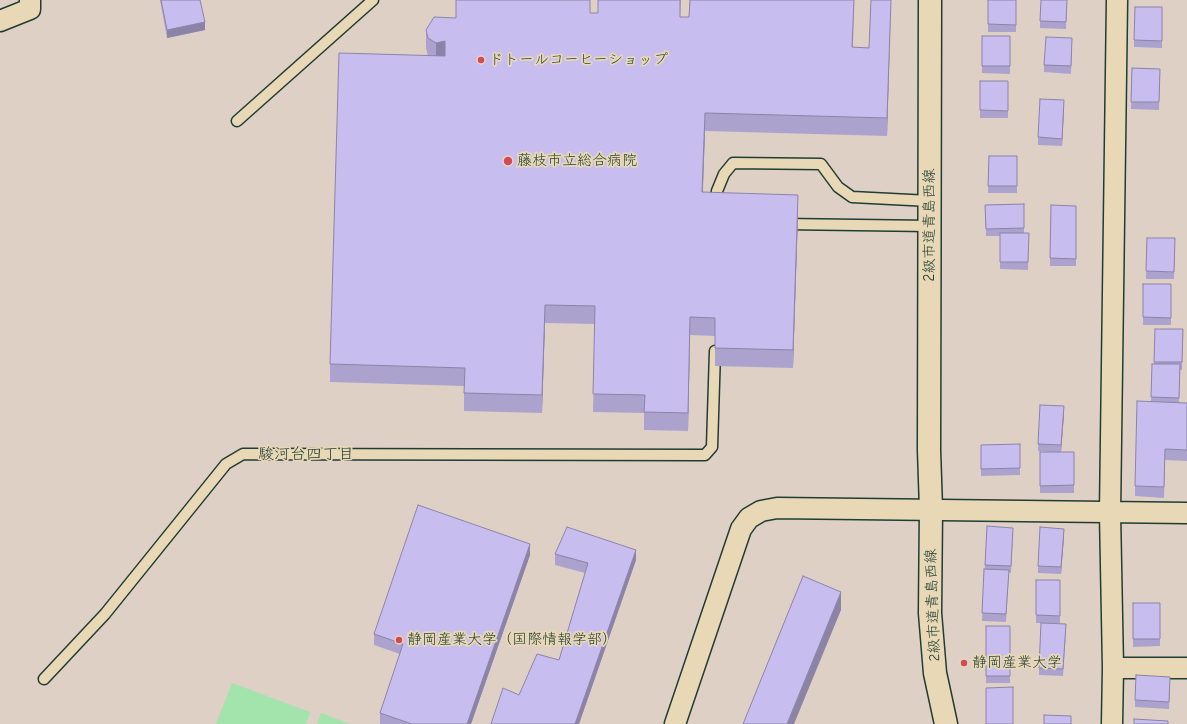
<!DOCTYPE html>
<html>
<head>
<meta charset="utf-8">
<style>
	body { margin:0 }
	canvas { display:block; background:#dfd0c6 }
</style>
</head>
<body>
<canvas width="1187" height="724"></canvas>
<script>
const context = document.querySelector('canvas').getContext('2d');
context.lineJoin = 'round';
function fill(path, color) {
  context.fillStyle = color;
  context.fill(path, 'evenodd');
}
function toPath(rows) {
  const path = new Path2D();
  for (const r of rows) {
    path.moveTo(r[0], r[1]);
    for (let i = 2; i < r.length; i += 2) path.lineTo(r[i], r[i + 1]);
  }
  return path;
}
function trace(path, color, width, dash) {
  context.strokeStyle = color;
  context.lineWidth = width;
  context.lineCap = dash ? 'butt' : 'round';
  context.setLineDash(dash || []);
  context.stroke(path);
}
function write(font, color, halo, rows, align = 'center') {
  context.font = font + ' "Comic Neue","Klee One",sans-serif';
  context.lineWidth = 3.5;
  context.setLineDash([]);
  context.textBaseline = 'middle';
  context.strokeStyle = halo;
  context.fillStyle = color;
  for (const [text, x, y, turn = 0] of rows) {
    context.save();
    context.translate(x, y);
    context.rotate((+turn || 0) * Math.PI / 180);
    context.textAlign = isNaN(turn) ? turn : align;
    if (halo) context.strokeText(text, 0, 0);
    context.fillText(text, 0, 0);
    context.restore();
  }
}
fill(toPath([
	[232,683,310,712,306,724,216,724],
	[321,713,350,724,317,724]
]), '#a3e3ac');
const lane = toPath([
	[237,121,373,0],
	[716,205,717,191,724,174,733,163,821,164,838,187,852,197,930,201],
	[784,224,930,226],
	[44,679,105,614,226,464,243,454,705,455,712,447,715,351]
]);
const street = toPath([
	[0,21,30,9,30,0],
	[1113,668,1187,668],
	[675,724,741,529,749,518,761,511,777,508,1187,513],
	[1112,724,1113,668,1110,513,1117,0]
]);
const secondary = toPath([
	[930,0,929,450,931,509,930,613,935,673,946,724]
]);
trace(lane, '#1f3d34', 13);
trace(street, '#1f3d34', 23);
trace(secondary, '#1f3d34', 25);
trace(lane, '#e9d8b5', 10);
trace(street, '#e9d8b5', 20);
trace(secondary, '#e9d8b5', 22);
fill(toPath([
	[160,0,200,0,205,30,167,38],
	[598,0,681,0,680,17,689,17,690,0,854,0,853,47,869,48,891,0,887,136,705,131,703,192,798,213,793,368,715,366,715,336,690,335,688,431,644,430,644,413,593,412,595,324,545,323,542,413,464,411,464,386,330,382,330,364,428,56,426,48,426,30,456,18,598,13],
	[1016,0,1016,32,988,32,988,24],
	[1067,0,1066,29,1040,28,1040,21],
	[1162,7,1162,48,1134,47,1134,40],
	[982,36,1010,36,1010,74,982,73],
	[1072,46,1071,74,1044,72,1044,65],
	[1132,68,1160,69,1159,110,1131,109],
	[1008,81,1008,118,980,118,980,110],
	[1064,108,1062,146,1038,145,1038,137],
	[989,156,1017,156,1017,193,988,193],
	[1024,204,1024,233,1029,233,1028,270,1000,269,1000,236,986,236,985,205],
	[1076,206,1076,266,1050,266,1050,258],
	[1147,238,1175,238,1174,279,1146,279],
	[1143,284,1171,284,1171,325,1143,325],
	[1155,329,1183,329,1182,370,1180,370,1179,403,1187,403,1187,461,1165,460,1164,498,1135,496,1135,486,1151,402,1154,364],
	[1064,414,1061,452,1074,452,1074,493,1040,493,1040,452,1052,452,1038,451,1038,444],
	[981,445,1020,468,1020,475,981,476],
	[987,526,1013,535,1011,573,1009,573,1006,622,982,621],
	[1064,536,1061,574,1038,573,1038,566],
	[555,554,636,560,579,724,491,724,519,695,559,660,585,573,555,565],
	[530,555,471,724,380,724,380,713,400,654,374,645,374,634],
	[1036,580,1060,580,1060,623,1036,623],
	[1133,603,1160,603,1160,646,1133,647],
	[986,626,1010,626,1010,683,986,683],
	[1066,632,1063,676,1039,675,1039,668],
	[1170,684,1169,709,1135,707,1135,700]
]), '#aba3ce');
fill(toPath([
	[891,0,887,136,887,118],
	[205,22,205,30,167,38,167,30],
	[445,41,445,59,436,61,436,43],
	[1064,100,1064,108,1062,146,1062,139],
	[705,113,705,131,702,210,702,192],
	[798,195,798,213,793,368,793,350],
	[545,305,545,323,542,413,542,395],
	[690,317,690,335,688,431,688,413],
	[1064,406,1064,414,1061,452,1061,445],
	[1064,529,1064,536,1061,574,1061,567],
	[530,544,530,555,471,724,467,724],
	[636,550,636,560,579,724,575,724],
	[841,592,841,610,794,724,787,724]
]), '#8b84a7');
const building = toPath([
	[161,0,200,0,205,22,167,30,161,0],
	[456,0,590,0,590,13,598,13,598,0,680,0,680,17,689,17,690,0,854,0,852,47,869,48,871,0,891,0,887,118,705,113,702,192,798,195,793,350,715,348,715,318,690,317,688,413,644,412,645,395,593,394,595,306,545,305,542,395,464,393,465,368,330,364,339,53,445,56,445,41,436,43,428,38,426,30,434,17,456,18,456,0],
	[988,0,1016,0,1016,25,988,24,988,0],
	[1041,0,1067,0,1066,22,1040,21,1041,0],
	[1135,7,1162,7,1162,41,1134,40,1135,7],
	[982,36,1010,36,1010,66,982,66,982,36],
	[1046,37,1072,38,1071,66,1044,65,1046,37],
	[1132,68,1160,69,1159,102,1131,102,1132,68],
	[980,81,1008,81,1008,111,980,110,980,81],
	[1040,99,1064,100,1062,139,1038,137,1040,99],
	[989,156,1017,156,1017,186,988,186,989,156],
	[1024,204,1024,228,986,229,985,205,1024,204],
	[1051,205,1076,206,1076,259,1050,258,1051,205],
	[1000,233,1029,233,1028,262,1000,262,1000,233],
	[1147,238,1175,238,1174,272,1146,271,1147,238],
	[1143,284,1171,284,1171,318,1143,317,1143,284],
	[1155,329,1183,329,1182,362,1154,362,1155,329],
	[1152,364,1180,364,1179,398,1151,397,1152,364],
	[1137,401,1187,403,1187,450,1165,449,1164,487,1135,486,1137,401],
	[1040,405,1064,406,1061,445,1038,444,1040,405],
	[1020,444,1020,468,981,469,981,445,1020,444],
	[1040,452,1074,452,1074,485,1040,486,1040,452],
	[418,505,530,544,467,724,412,724,380,713,403,644,374,634,418,505],
	[987,526,1013,528,1011,566,985,565,987,526],
	[567,527,636,550,575,724,491,724,503,688,519,695,537,654,559,660,588,563,555,554,567,527],
	[1040,527,1064,529,1061,567,1038,566,1040,527],
	[984,569,1009,570,1006,614,982,613,984,569],
	[803,576,841,592,787,724,743,724,803,576],
	[1036,580,1060,580,1060,616,1036,615,1036,580],
	[1133,603,1160,603,1160,639,1133,639,1133,603],
	[1041,623,1066,624,1063,669,1039,668,1041,623],
	[986,626,1010,626,1010,676,986,676,986,626],
	[1136,675,1170,677,1169,702,1135,700,1136,675],
	[1013,687,1013,724,986,724,986,688,1013,687],
	[1044,715,1071,716,1071,724,1044,724,1044,715],
	[1134,719,1168,721,1168,724,1134,724,1134,719]
]);
fill(building, '#c7bdef');
trace(building, '#8b84a7', 1);
for (const [x, y, r, color] of [
	[481,60,4,"#d1495b"],
	[508,161,5,"#d1495b"],
	[399,640,4,"#d1495b"],
	[964,663,4,"#d1495b"]
]) {
  const dot = new Path2D();
  dot.arc(x, y, r, 0, 2 * Math.PI);
  context.fillStyle = color;
  context.fill(dot);
  trace(dot, '#e9d8b5', 1.5);
}
write('15px', '#1f3d34', '#e9d8b5', [
	["ドトールコーヒーショップ",489,60],
	["藤枝市立総合病院",517,161],
	["静岡産業大学（国際情報学部）",407,640],
	["静岡産業大学",972,663]
], 'left');
write('15px', '#1f3d34', '#e9d8b5', [
	["2級市道青島西線",930,225,-90],
	["2級市道青島西線",933,605,-92]
]);
write('16px', '#1f3d34', '#e9d8b5', [
	["駿河台四丁目",306,454]
]);
</script>
</body>
</html>
